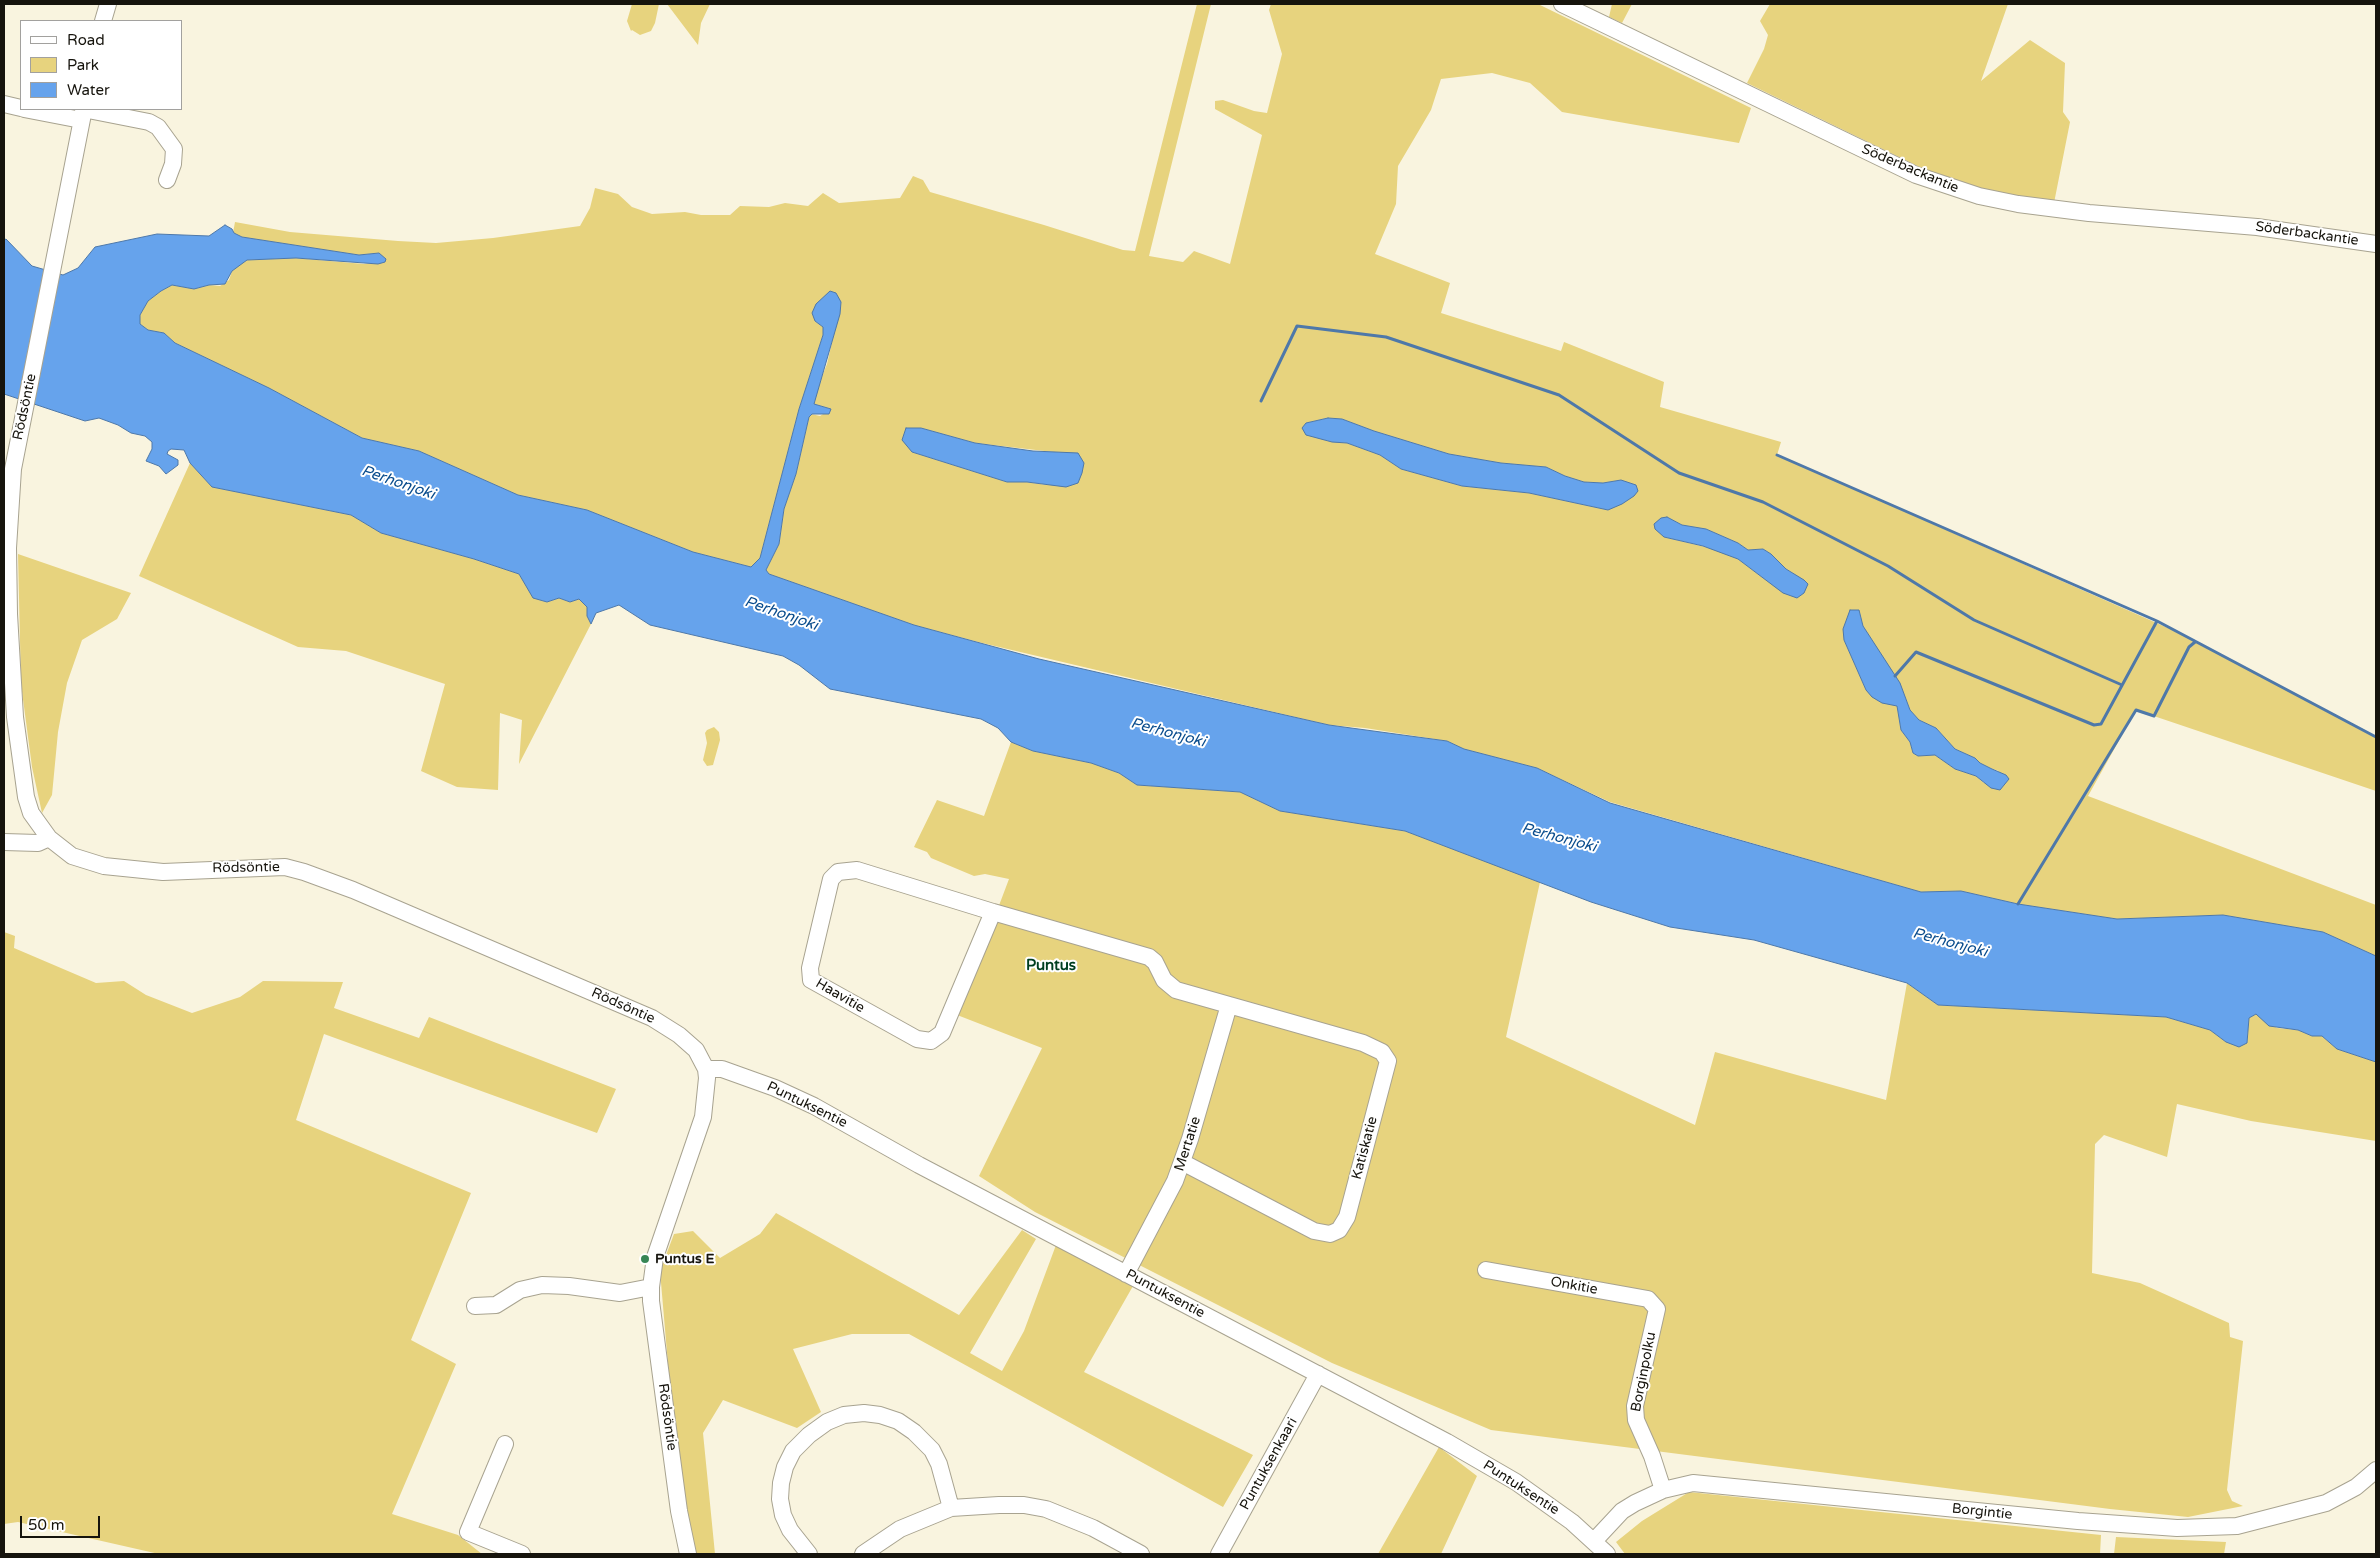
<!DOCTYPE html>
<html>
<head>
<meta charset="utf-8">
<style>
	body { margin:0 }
	#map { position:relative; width:2380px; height:1558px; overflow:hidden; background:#f9f4df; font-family:"Varela Round",sans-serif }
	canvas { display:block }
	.frame { position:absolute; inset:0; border:5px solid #16140d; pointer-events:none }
	.legend { position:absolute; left:20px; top:20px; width:162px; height:90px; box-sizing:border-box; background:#fff; border:1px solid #a2a19e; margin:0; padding:6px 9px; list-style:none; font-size:15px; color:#16140d }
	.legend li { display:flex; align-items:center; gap:10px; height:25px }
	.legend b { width:25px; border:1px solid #a2a19e }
	.scale { position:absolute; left:20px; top:1516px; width:80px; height:22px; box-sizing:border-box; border:2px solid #16140d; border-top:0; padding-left:6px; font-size:15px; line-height:18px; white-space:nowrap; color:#16140d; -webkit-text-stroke:4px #fff; paint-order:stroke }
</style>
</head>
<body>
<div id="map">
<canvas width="2380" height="1558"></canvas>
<div class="frame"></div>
<ul class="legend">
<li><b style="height:6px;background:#fff"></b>Road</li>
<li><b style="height:14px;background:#e7d37e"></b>Park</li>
<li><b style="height:14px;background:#66a3ec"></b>Water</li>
</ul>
<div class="scale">50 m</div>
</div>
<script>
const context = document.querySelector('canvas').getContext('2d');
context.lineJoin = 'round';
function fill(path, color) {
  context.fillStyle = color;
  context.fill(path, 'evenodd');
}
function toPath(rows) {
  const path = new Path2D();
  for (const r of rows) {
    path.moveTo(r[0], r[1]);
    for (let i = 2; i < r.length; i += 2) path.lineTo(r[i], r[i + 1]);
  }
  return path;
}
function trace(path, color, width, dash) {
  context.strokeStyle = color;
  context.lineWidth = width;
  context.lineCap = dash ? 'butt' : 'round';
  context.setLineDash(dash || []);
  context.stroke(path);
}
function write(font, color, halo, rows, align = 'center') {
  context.font = font + ' "Varela Round",sans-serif';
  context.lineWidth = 4;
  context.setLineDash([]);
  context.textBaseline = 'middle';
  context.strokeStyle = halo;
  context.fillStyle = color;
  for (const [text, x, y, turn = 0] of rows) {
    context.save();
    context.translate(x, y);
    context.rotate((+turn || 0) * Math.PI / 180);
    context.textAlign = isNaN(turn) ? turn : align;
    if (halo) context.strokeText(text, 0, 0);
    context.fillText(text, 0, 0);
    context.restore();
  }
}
fill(toPath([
	[632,4,659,4,655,23,651,31,640,35,632,30,631,31,627,21],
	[667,4,710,4,701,23,698,45],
	[1197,4,1211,4,1149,256,1183,262,1194,251,1230,264,1262,135,1215,109,1215,101,1223,100,1254,111,1267,113,1282,54,1269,10,1271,4,1538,4,1751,108,1739,143,1562,112,1530,83,1492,73,1441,79,1431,110,1398,166,1396,204,1375,254,1450,283,1441,313,1561,351,1564,342,1664,382,1660,407,1781,442,1777,455,2177,632,2376,737,2376,791,2136,710,2088,796,2376,905,2376,956,2323,932,2223,915,2117,919,2018,904,1961,891,1921,892,1610,802,1537,768,1464,749,1447,741,1365,728,1329,725,978,642,914,625,769,574,766,570,779,544,784,509,796,474,809,417,811,414,820,416,831,409,814,404,816,391,827,364,841,302,815,321,823,327,823,335,799,409,760,558,751,567,693,552,587,510,518,495,419,451,362,438,269,388,175,343,164,333,148,330,140,324,140,315,148,301,161,291,172,285,194,289,209,285,220,286,229,280,232,271,240,263,247,260,296,258,364,264,385,262,379,253,359,255,242,237,233,233,235,222,290,232,398,241,436,243,493,238,580,226,590,208,595,188,618,194,632,207,652,214,685,212,701,215,730,215,740,206,769,207,785,203,808,206,823,193,839,203,900,198,913,176,923,180,930,192,1044,225,1123,250,1135,251],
	[1328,418,1342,419,1374,431,1449,454,1501,463,1546,467,1565,476,1584,482,1603,483,1621,480,1608,510,1529,493,1462,486,1401,469,1380,455,1347,443,1325,440,1306,423],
	[921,428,975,443,1062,453,1047,485,1027,482,1007,482,912,452],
	[1667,517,1682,525,1706,529,1738,543,1748,550,1763,549,1771,554,1786,569,1794,574,1769,582,1738,559,1718,550,1664,537],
	[1859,611,1863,626,1904,694,1910,710,1919,720,1936,728,1955,749,1975,758,1980,763,1992,769,1999,771,1984,783,1976,776,1955,769,1935,755,1918,756,1913,753,1910,742,1901,730,1897,706,1866,690,1844,640],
	[1612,4,1632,4,1622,23,1609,17],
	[1770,4,2008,4,1981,81,2030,40,2065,63,2063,112,2070,122,2054,203,1989,192,1938,176,1747,83,1764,49,1768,35,1760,21],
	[190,463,212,487,351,515,381,533,474,559,519,574,534,598,547,602,559,598,570,602,579,599,587,607,587,616,591,624,519,764,522,720,500,713,498,790,457,787,421,771,445,684,346,651,298,647,139,576],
	[18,554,131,593,117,619,82,640,67,683,58,732,52,795,42,813,32,767,21,684],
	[714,727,719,732,720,740,713,765,707,766,703,760,707,743,705,733,707,730],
	[1011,742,1033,751,1091,763,1119,773,1137,785,1240,792,1280,811,1405,831,1540,882,1506,1037,1695,1125,1715,1052,1886,1100,1907,983,1938,1005,2166,1017,2210,1030,2226,1042,2247,1043,2249,1018,2256,1014,2277,1028,2298,1030,2312,1036,2322,1036,2337,1049,2376,1062,2376,1141,2251,1121,2177,1104,2167,1157,2104,1135,2095,1144,2092,1273,2140,1283,2229,1323,2230,1337,2243,1341,2227,1490,2232,1501,2243,1506,2188,1517,2110,1509,1491,1430,1332,1363,1035,1212,979,1176,1042,1048,952,1013,975,969,1009,879,985,874,974,876,931,858,927,852,914,847,937,800,984,816],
	[4,932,15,936,14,948,96,983,124,981,146,995,192,1013,240,997,263,981,343,982,334,1008,419,1038,429,1017,616,1089,597,1133,324,1034,296,1120,471,1193,411,1340,456,1364,392,1514,458,1535,482,1554,159,1554,18,1522,4,1524],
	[776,1213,959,1315,1022,1230,1036,1239,970,1353,1002,1371,1024,1331,1056,1245,1133,1286,1084,1372,1253,1455,1223,1507,909,1334,852,1334,793,1349,821,1412,797,1428,723,1400,703,1433,715,1554,694,1554,674,1434,660,1271,674,1234,693,1231,720,1258,760,1234],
	[1439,1447,1477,1476,1441,1554,1378,1554],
	[1689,1492,2101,1535,2100,1554,1625,1554,1616,1542,1642,1521],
	[2116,1537,2226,1542,2224,1554,2114,1554]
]), '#e7d37e');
const water = toPath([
	[225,225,232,229,234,233,242,237,359,255,379,253,386,259,385,262,378,264,296,258,247,260,232,271,225,284,209,285,194,289,172,285,161,291,148,301,140,315,140,324,148,330,164,333,175,343,269,388,362,438,419,451,518,495,587,510,693,552,751,567,760,558,799,409,823,335,823,327,815,321,812,313,816,304,830,291,836,293,841,302,840,314,814,404,831,409,829,414,812,414,809,417,796,474,784,509,779,544,766,570,769,574,914,625,1039,659,1329,725,1447,741,1464,749,1537,768,1610,803,1921,892,1961,891,2018,904,2117,919,2223,915,2323,932,2376,956,2376,1062,2337,1049,2322,1036,2312,1036,2298,1030,2269,1026,2256,1014,2249,1018,2247,1043,2239,1047,2226,1042,2210,1030,2166,1017,1938,1005,1907,983,1754,940,1670,927,1591,902,1405,831,1280,811,1240,792,1137,785,1119,773,1091,763,1033,751,1011,742,998,728,981,719,830,689,799,665,783,656,650,625,619,605,596,613,591,624,587,616,587,607,579,599,570,602,559,598,547,602,533,598,519,574,474,559,381,533,351,515,212,487,190,463,184,450,171,449,168,451,167,454,178,460,178,465,166,474,159,466,146,461,152,449,152,442,145,436,131,433,118,425,99,418,85,421,4,394,4,240,6,239,32,266,63,275,78,268,95,247,157,234,209,236,225,225],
	[1328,418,1342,419,1374,431,1449,454,1501,463,1546,467,1565,476,1584,482,1603,483,1621,480,1636,485,1638,491,1634,496,1622,504,1608,510,1529,493,1462,486,1401,469,1380,455,1347,443,1332,442,1306,435,1302,428,1306,423,1328,418],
	[906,428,921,428,975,443,1033,451,1078,453,1084,463,1082,473,1078,483,1066,487,1027,482,1007,482,912,452,902,440,906,428],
	[1667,517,1682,525,1706,529,1738,543,1748,550,1763,549,1771,554,1786,569,1804,580,1808,584,1804,593,1797,598,1783,593,1738,559,1703,546,1664,537,1655,529,1654,524,1661,518,1667,517],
	[1850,610,1859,610,1863,626,1900,683,1910,710,1919,720,1936,728,1955,749,1975,758,1980,763,1992,769,2006,775,2009,779,2000,790,1991,788,1976,776,1955,769,1935,755,1918,756,1913,753,1910,742,1901,730,1897,706,1882,703,1872,697,1866,690,1844,640,1843,629,1850,610]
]);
fill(water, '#66a3ec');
trace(water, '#4e78a9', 1);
trace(toPath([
	[1261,401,1297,326,1386,337,1559,395,1679,473,1763,502,1888,566,1974,620,2122,685],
	[1777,455,2157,621,2376,737],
	[1895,676,1916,652,2094,725,2101,724,2157,621],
	[2018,904,2136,710,2154,716,2189,647,2195,642]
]), '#4e78a9', 3);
const minor = toPath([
	[1562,4,1916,175,1979,196,2018,204,2089,213,2257,227,2376,244],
	[103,21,108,4],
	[4,104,21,108],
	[24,109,81,120],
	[83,109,149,122,158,127,174,149,173,164,167,180],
	[84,109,13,469,8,548,9,614,15,717,26,797,31,813,49,838,72,856,104,866,163,872,285,867,304,872,353,890,652,1018,679,1035,696,1050,706,1069,707,1078,703,1117,655,1257,651,1287,651,1301,679,1511,688,1554],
	[4,842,38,843,49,838],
	[857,870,993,912,942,1033,931,1041,917,1039,811,980,810,968,831,879,838,872,857,870],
	[993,912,1149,957,1155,962,1164,980,1176,990,1363,1043,1382,1052,1388,1061,1347,1217,1339,1230,1330,1234,1314,1231,1182,1162],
	[706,1069,722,1069,775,1088,814,1106,919,1165,1447,1442,1516,1482,1572,1522,1607,1554],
	[1486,1270,1648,1299,1657,1309,1635,1406,1636,1420,1652,1456,1663,1490],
	[1126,1274,1175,1181,1190,1139,1229,1005],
	[475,1306,496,1305,520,1290,542,1285,569,1286,620,1293,651,1287],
	[505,1444,468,1532,522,1554],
	[1594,1541,1622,1511,1635,1503,1663,1490,1693,1483,2078,1521,2177,1528,2237,1526,2326,1503,2356,1487,2376,1470],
	[809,1554,790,1530,783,1515,780,1499,781,1483,785,1467,793,1451,809,1435,827,1422,844,1415,864,1413,880,1415,898,1421,914,1432,932,1450,939,1464,951,1508],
	[863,1554,900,1529,951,1508,999,1505,1024,1505,1046,1509,1093,1528,1141,1554],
	[1219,1554,1318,1374]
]);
trace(minor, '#a8a390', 18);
trace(minor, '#fff', 16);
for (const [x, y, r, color] of [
	[645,1259,5,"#378656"]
]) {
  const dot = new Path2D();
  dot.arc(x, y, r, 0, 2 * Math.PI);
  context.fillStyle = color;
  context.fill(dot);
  trace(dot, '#fff', 2);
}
write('14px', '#16140d', '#fff', [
	["Söderbackantie",1910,169,23],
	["Söderbackantie",2307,234,8],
	["Rödsöntie",25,407,-78],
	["Rödsöntie",246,868,-1],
	["Haavitie",840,996,30],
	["Rödsöntie",623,1006,24],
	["Puntuksentie",807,1105,26],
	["Mertatie",1188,1144,-72],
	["Katiskatie",1365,1148,-75],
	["Onkitie",1574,1286,10],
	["Puntuksentie",1165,1294,28],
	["Borginpolku",1644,1372,-79],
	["Rödsöntie",667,1417,82],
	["Puntuksenkaari",1269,1464,-61],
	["Puntuksentie",1521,1488,33],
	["Borgintie",1982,1512,6]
]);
write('bold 14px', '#16140d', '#fff', [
	["Puntus E",655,1259]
], 'left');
write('italic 15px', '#094c8d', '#fff', [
	["Perhonjoki",398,483,19],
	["Perhonjoki",781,614,19],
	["Perhonjoki",1168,733,15],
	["Perhonjoki",1559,838,15],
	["Perhonjoki",1950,943,15]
]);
write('bold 15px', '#003e1f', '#fff', [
	["Puntus",1051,966]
]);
</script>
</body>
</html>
